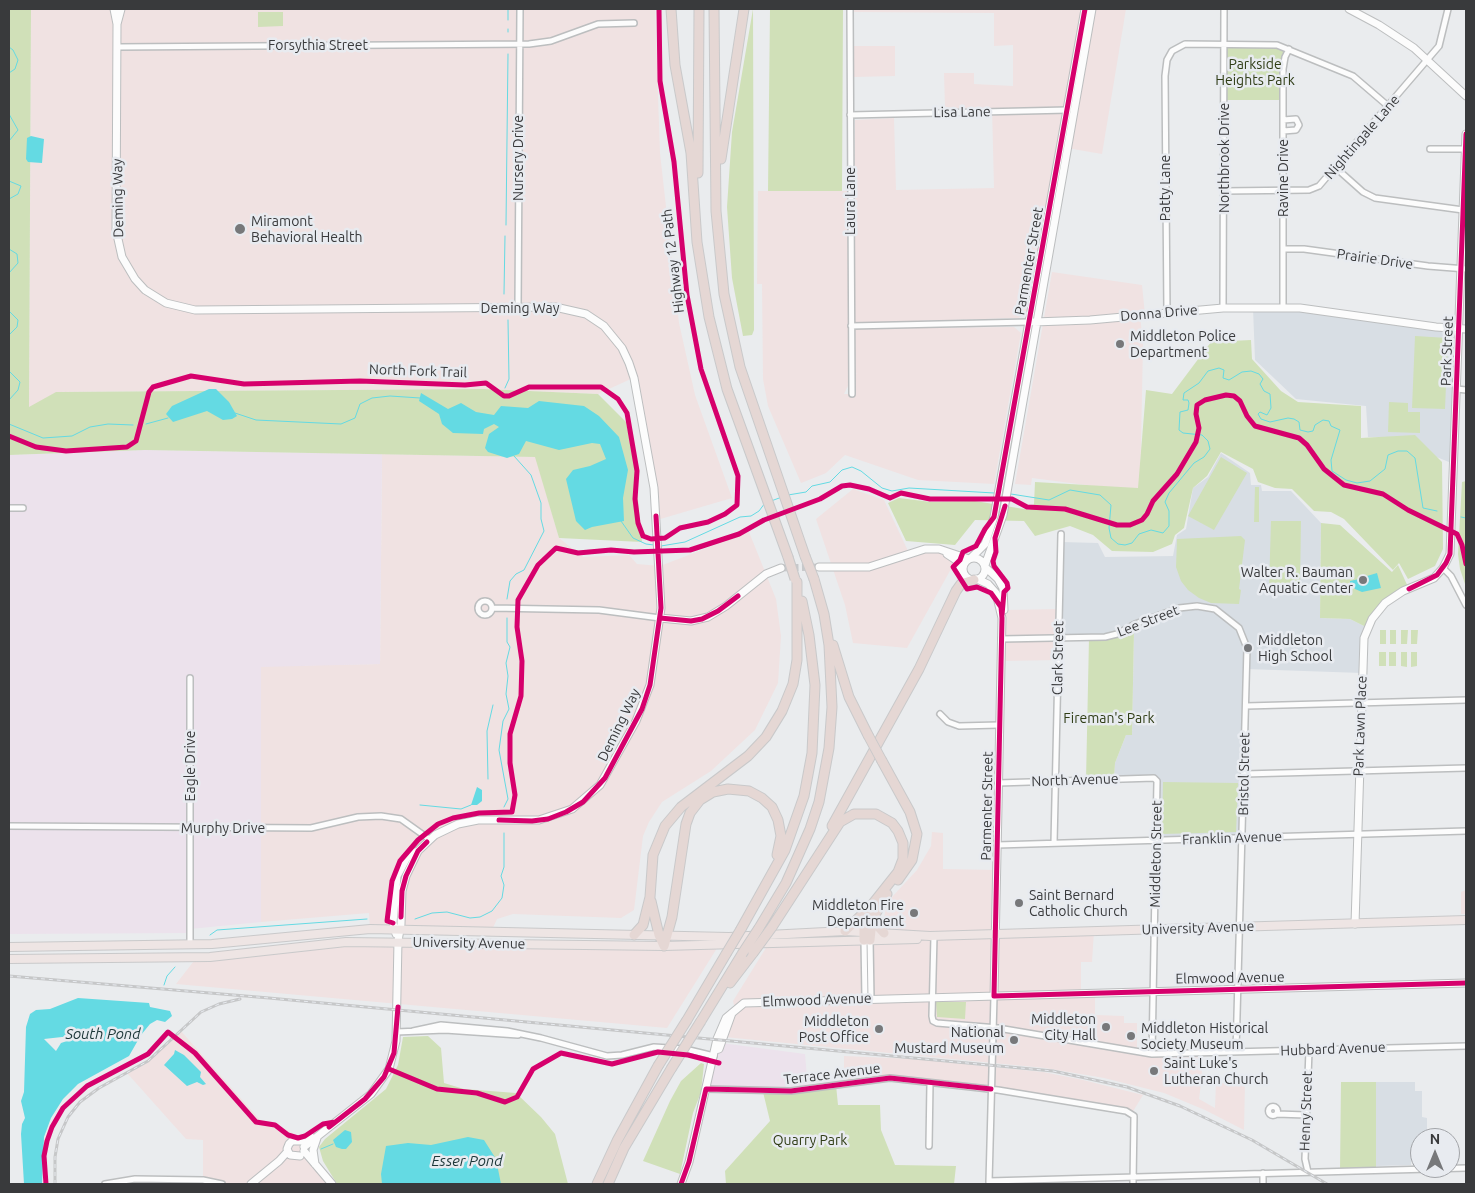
<!DOCTYPE html>
<html>
<head>
<meta charset="utf-8">
<style>
	body { margin:0 }
	#map { position:relative; width:1475px; height:1193px; overflow:hidden; background:#eaecee; font-family:Ubuntu,sans-serif }
	canvas { display:block }
	.frame { position:absolute; inset:0; border:10px solid #393a3c; pointer-events:none }
	.north { position:absolute; left:1410px; top:1128px; width:50px; height:50px; box-sizing:border-box; background:#e8ebf0; border:1px solid #a2a4a8; border-radius:50%; rotate:0deg; font-size:14px; font-weight:700; line-height:20px; text-align:center; color:#393a3c }
	.north::after { content:''; display:block; margin:auto; width:18px; height:22px; background:#77787a; clip-path:polygon(50% 0,100% 100%,50% 72%,0 100%) }
</style>
</head>
<body>
<div id="map">
<canvas width="1475" height="1193"></canvas>
<div class="frame"></div>
<div class="north">N</div>
</div>
<script>
const context = document.querySelector('canvas').getContext('2d');
context.lineJoin = 'round';
function fill(path, color) {
  context.fillStyle = color;
  context.fill(path, 'evenodd');
}
function toPath(rows) {
  const path = new Path2D();
  for (const r of rows) {
    if (r.length === 3) {
      path.moveTo(r[0] + r[2], r[1]);
      path.arc(r[0], r[1], r[2], 0, 2 * Math.PI);
      continue;
    }
    path.moveTo(r[0], r[1]);
    for (let i = 2; i < r.length; i += 2) path.lineTo(r[i], r[i + 1]);
  }
  return path;
}
function trace(path, color, width, dash) {
  context.strokeStyle = color;
  context.lineWidth = width;
  context.lineCap = dash ? 'butt' : 'round';
  context.setLineDash(dash || []);
  context.stroke(path);
}
function write(font, color, halo, rows, align = 'center') {
  context.font = font + ' Ubuntu,sans-serif';
  context.lineWidth = 5;
  context.setLineDash([]);
  context.textBaseline = 'middle';
  context.strokeStyle = halo;
  context.fillStyle = color;
  for (const [text, x, y, turn = 0] of rows) {
    context.save();
    context.translate(x, y);
    context.rotate((+turn || 0) * Math.PI / 180);
    context.textAlign = isNaN(turn) ? turn : align;
    if (halo) context.strokeText(text, 0, 0);
    context.fillText(text, 0, 0);
    context.restore();
  }
}
fill(toPath([
	[31,9,655,9,660,153,679,323,695,395,732,498,657,520,633,378,598,394,483,389,57,392,29,408],
	[854,9,1082,9,1036,271,1025,315,1018,318,914,321,915,328,1014,327,1021,333,994,484,918,480,845,455,826,473,801,483,768,406,763,379,762,284,757,284,758,191,854,191,855,120,894,118,896,190,994,188,992,108,945,108,944,73,974,73,974,84,1013,86,1013,45,994,46,994,13,854,12],
	[848,373,858,373,852,374,852,394,844,394,848,386],
	[1092,9,1126,9,1102,154,1067,148],
	[895,46,895,76,854,77,854,46],
	[1052,272,1142,285,1145,315,1140,315,1143,345,1140,492,1032,478,1031,485,1015,484],
	[382,454,536,457,559,538,583,557,629,555,637,564,660,566,749,532,776,599,781,636,778,683,755,730,711,771,662,802,649,822,643,836,634,910,621,918,513,914,497,919,492,930,370,929,369,913,261,922,261,666,380,664],
	[853,489,884,500,909,553,917,551,940,552,956,560,907,648,853,643,845,605,816,519],
	[1059,609,1058,660,1001,661,1004,610],
	[932,832,943,833,943,869,997,870,995,934,1094,931,1092,962,1081,962,1081,993,1095,993,1095,1015,1124,1016,1124,1023,1137,1023,1137,1052,1201,1053,1202,1077,1199,1099,1215,1108,1216,1083,1245,1083,1244,1130,1205,1110,1164,1093,1104,1078,1045,1068,724,1037,735,1009,733,1001,769,943,885,943,883,921,886,909,892,897,917,870,931,846],
	[1466,890,1466,914,1461,914,1461,892],
	[327,944,719,945,667,1028,176,984,197,957],
	[180,1030,261,1121,272,1122,296,1135,328,1184,105,1184,114,1181,203,1180,203,1140,186,1139,127,1073,151,1059],
	[844,1056,914,1059,1043,1072,1083,1080,1143,1095,1132,1113,1074,1102,897,1079,844,1084]
]), '#f0e2e2');
fill(toPath([
	[145,450,382,454,380,664,261,667,261,922,190,929,190,933,9,934,9,455],
	[721,1043,805,1054,808,1089,706,1089,715,1050]
]), '#ece2ec');
fill(toPath([
	[1253,308,1300,308,1459,328,1454,464,1389,438,1368,437,1366,406,1296,399,1255,360],
	[1221,453,1250,473,1251,485,1261,485,1262,491,1291,491,1321,523,1320,618,1350,619,1368,628,1362,673,1246,669,1242,837,1157,840,1157,781,1154,778,1114,779,1115,763,1126,735,1132,735,1134,632,1059,638,1061,542,1098,543,1105,557,1173,556,1177,535,1186,529,1193,488,1208,477],
	[1376,1082,1415,1082,1415,1091,1422,1091,1422,1117,1427,1118,1427,1138,1420,1138,1420,1149,1411,1149,1411,1165,1376,1166]
]), '#d8dee4');
fill(toPath([
	[9,9,31,9,29,407,56,392,483,389,598,394,626,422,635,469,642,542,559,538,535,457,145,450,9,455],
	[753,9,754,330,752,335,743,336,732,278,727,207,732,132],
	[770,9,843,9,842,191,768,191],
	[258,12,283,12,283,26,258,27],
	[1264,44,1289,49,1285,57,1283,100,1224,100,1224,45],
	[1415,336,1448,338,1445,409,1412,408],
	[1251,340,1252,359,1281,391,1298,402,1361,406,1361,438,1415,435,1442,462,1443,549,1435,566,1408,579,1399,563,1393,570,1344,519,1331,512,1314,511,1292,489,1275,488,1258,482,1253,469,1221,452,1207,476,1193,488,1184,528,1175,535,1172,544,1153,552,1112,551,1093,535,1070,526,1035,536,1024,521,975,520,955,545,906,541,888,503,899,498,931,502,975,501,1030,510,1034,504,1035,482,1138,488,1146,390,1172,394,1211,342],
	[1389,402,1408,403,1408,412,1420,412,1420,433,1388,432],
	[1221,457,1247,473,1214,530,1188,516],
	[1466,481,1466,587,1460,569,1458,554,1462,482],
	[1255,487,1259,487,1259,522,1254,522],
	[1271,521,1301,521,1300,589,1269,588],
	[1321,523,1340,525,1392,572,1398,565,1409,589,1397,594,1368,628,1350,619,1320,618],
	[1241,536,1245,540,1239,589,1241,590,1239,604,1211,603,1199,598,1188,590,1181,581,1176,567,1177,539],
	[1127,630,1134,631,1132,735,1126,735,1115,763,1114,779,1086,780,1089,638,1105,637],
	[1380,630,1386,630,1386,644,1380,644],
	[1390,630,1396,630,1396,644,1390,644],
	[1401,630,1408,630,1407,644,1401,644],
	[1411,630,1418,630,1417,644,1411,644],
	[1379,652,1386,652,1386,666,1379,666],
	[1389,652,1396,652,1396,666,1389,666],
	[1401,652,1407,652,1407,667,1401,666],
	[1411,652,1417,652,1417,666,1411,667],
	[1163,782,1238,783,1236,832,1162,834],
	[936,1002,966,1002,965,1019,937,1017],
	[428,1036,441,1048,444,1083,464,1089,516,1093,541,1117,555,1134,568,1184,337,1184,323,1161,319,1147,325,1139,386,1089,398,1065,403,1037],
	[701,1063,704,1064,701,1092,693,1113,680,1174,643,1161,670,1101,681,1081],
	[1341,1082,1376,1082,1376,1170,1340,1171],
	[836,1085,838,1105,880,1105,881,1130,895,1165,956,1166,954,1184,726,1184,725,1171,770,1121,763,1092]
]), '#d0e0b8');
fill(toPath([
	[31,136,44,139,42,163,28,162,26,159,27,138],
	[209,389,216,389,229,402,237,416,232,419,223,420,207,411,173,422,166,414,172,406],
	[421,393,448,409,461,403,476,412,494,415,501,406,528,408,539,401,584,406,599,416,619,437,628,470,623,498,624,521,592,527,585,530,576,521,566,479,573,470,590,466,606,459,600,444,592,443,559,450,526,441,519,454,507,458,488,452,485,448,489,434,499,427,494,424,484,429,483,434,453,433,442,424,439,414,419,401],
	[1377,573,1381,588,1362,592,1355,589,1350,583,1350,581,1364,578,1367,584,1367,576],
	[477,787,482,790,482,801,477,805,471,805],
	[78,998,149,1003,150,1007,170,1011,172,1016,165,1022,157,1020,150,1024,141,1035,129,1056,78,1084,63,1099,51,1118,44,1137,42,1184,24,1184,21,1134,22,1124,25,1118,21,1101,24,1092,26,1027,30,1014,36,1010,50,1009],
	[62,1037,70,1037,70,1040,61,1043,56,1051,44,1039],
	[175,1050,184,1055,201,1072,200,1077,206,1084,203,1085,197,1082,187,1086,164,1065,174,1054],
	[345,1130,351,1132,352,1142,346,1149,342,1149,336,1147,333,1140],
	[468,1137,484,1140,496,1159,501,1184,382,1184,381,1174,386,1146,408,1143,431,1145]
]), '#64dae3');
trace(toPath([
	[508,20,508,9],
	[508,29,508,32],
	[9,47,13,50,18,60,15,69,9,73],
	[9,114,18,130,9,141],
	[9,181,21,186,18,194,9,199],
	[506,225,508,54],
	[9,249,17,254,18,263,9,273],
	[504,294,505,236],
	[9,311,18,320,17,327,9,335],
	[9,371,20,382,18,390,9,400],
	[505,388,509,379,508,320],
	[235,413,256,420,341,424,355,418,360,404,372,398,390,396,420,398],
	[9,424,43,438,72,436,90,427,108,424,133,425],
	[146,424,168,418],
	[1011,494,1049,500,1070,490,1100,495,1111,505,1109,528,1111,538,1118,544,1125,545,1132,543,1139,534,1151,530,1163,533,1169,526,1169,511,1165,502,1169,493,1194,463,1204,457,1210,449,1208,441,1202,435,1183,433,1179,430,1180,412,1188,410,1189,403,1188,400,1183,400,1184,393,1199,383,1208,371,1219,368,1224,370,1223,378,1229,380,1242,372,1251,371,1259,374,1263,379,1260,384,1264,391,1270,394,1271,408,1267,415,1260,412,1258,414,1261,419,1270,422,1288,418,1294,419,1299,422,1300,430,1308,432,1313,431,1315,425,1323,420,1329,421,1331,426,1340,430,1331,460,1332,471,1346,480,1357,483,1370,481,1385,469,1388,455,1398,451,1407,451,1415,458,1423,508,1437,511],
	[788,495,806,492,812,486,830,482,842,470,852,467,861,471,882,488,892,491,909,488,994,493],
	[771,501,782,497],
	[1461,517,1466,518],
	[621,521,633,538,646,544,654,545],
	[661,546,685,542,740,517,751,516,759,511,765,503],
	[507,599,510,581,516,574,524,570,544,531,541,519,541,503,531,475,514,456],
	[488,779,487,731,493,705],
	[420,805,461,809,471,805],
	[504,807,508,799,499,750,503,721,509,709,506,694,508,676,506,663,510,647,507,642,507,618],
	[415,919,432,913,447,912,470,918,480,917,492,911,502,898,504,885,501,876,504,867,504,833],
	[210,935,217,930,367,919],
	[164,985,167,976,175,967],
	[321,1149,333,1144]
]), '#64dae3', 1);
trace(toPath([
	[781,568,819,567]
]), '#c7c8ca', 7, [7, 3.5]);
const street = toPath([
	[850,9,852,394],
	[117,47,529,44,551,41,598,24,634,23],
	[850,115,1068,110],
	[1283,120,1296,119,1299,125,1296,130,1283,131],
	[1430,149,1465,149],
	[1336,168,1363,192,1375,198,1463,210],
	[1224,191,1309,190,1319,186,1439,46,1448,9],
	[1283,249,1304,249,1428,266,1466,269],
	[518,307,520,9],
	[1223,308,1224,9],
	[1283,308,1283,69,1285,57,1289,49],
	[1167,312,1165,76,1167,60,1172,51,1185,44,1277,45,1353,76,1388,106],
	[851,326,1029,322],
	[1457,389,1466,390],
	[9,508,23,508],
	[1443,568,1451,576,1466,605],
	[485,608,7],
	[493,608,599,610,660,618],
	[1001,639,1105,637,1117,634,1135,624,1179,608,1197,606,1215,609,1239,628,1247,648,1236,1052],
	[1246,706,1466,700],
	[940,714,948,722,959,726,999,725],
	[1244,774,1466,768],
	[998,783,1154,778,1157,781,1152,1054],
	[9,826,311,828,358,817,381,816,401,819,429,839],
	[1054,843,1061,534],
	[997,845,1466,831],
	[934,936,932,1016,933,1021,937,1023,998,1028,1152,1054,1466,1046],
	[864,940,865,999],
	[870,940,871,999],
	[190,944,190,678],
	[413,1031,441,1025,507,1031,541,1038,607,1056,622,1055,654,1047,685,1049,714,1056],
	[396,1032,445,1030,518,1035],
	[706,1089,791,1091,890,1078,998,1090,1126,1111,1134,1116,1133,1184],
	[1273,1111,4.5],
	[1277,1114,1306,1115],
	[929,1146,930,1083],
	[1308,1172,1305,1159,1309,1050],
	[989,1181,1466,1168],
	[989,1182,994,996],
	[105,1184,135,1179,203,1180,222,1184],
	[1263,1184,1263,1173]
]);
const secondary = toPath([
	[114,9,117,24],
	[121,9,117,24,116,230,122,257,135,279,145,290,166,303,195,310,555,307,586,314,604,326,622,348,629,363,634,378,654,488,661,608,650,685,636,721,600,785,572,809,539,820,478,820,458,824,435,835,418,851,406,876,402,891,401,924,398,941,396,1041,389,1069,371,1094,304,1147],
	[1349,9,1379,25,1414,48,1466,96],
	[1034,322,1090,320,1223,308,1300,308,1436,327,1466,329],
	[947,554,956,560,963,572],
	[971,558,985,544,994,517,1085,9],
	[974,569,11],
	[985,565,1003,515,1092,9],
	[819,567,869,567,925,549,939,549,969,559],
	[985,567,998,579,1003,588,1004,610],
	[977,579,988,584,996,593,1002,618,994,996],
	[660,618,691,621,708,617,726,606,766,574,781,568],
	[1355,924,1364,638,1372,619,1385,603,1403,591,1434,578,1443,568,1450,554,1466,134],
	[396,934,393,923,397,876,406,859,411,853,418,851],
	[715,1050,719,1049,732,1013],
	[304,1151,332,1184],
	[300,1156,290,1155,287,1149,289,1144,292,1141,304,1141,311,1137],
	[315,1164,313,1150,317,1138],
	[251,1184,279,1161,288,1151],
	[681,1184,689,1162,717,1039,726,1018,744,1003,1466,983]
]);
const primary = toPath([
	[9,947,212,944,370,929,729,937,845,931,930,936,1466,920],
	[9,959,210,957,346,942,664,946,917,939]
]);
const highway = toPath([
	[671,9,675,65,691,153,697,242,709,317,727,389,788,557],
	[714,9,716,211,724,294,740,367,805,556],
	[721,159,744,9],
	[698,173,699,9],
	[833,645,849,697,868,735],
	[882,761,910,812,917,834,912,860,898,880],
	[832,826,919,669,956,591,961,584,974,580],
	[651,901,659,935,664,946],
	[872,920,884,933],
	[772,927,840,822,854,814,876,814,892,823,898,831,903,843,903,859,898,872,871,906,845,931],
	[759,928,786,883,810,829,819,802,829,748,832,707,829,645,824,614,814,579],
	[741,929,785,850,804,796,812,753,815,685,809,635,802,601],
	[634,935,643,925,650,897,653,855,665,826,681,807,748,756,766,737,782,711,793,684,797,660,797,582],
	[864,940,864,925,869,911],
	[870,940,872,920,887,894],
	[664,946,672,917,686,824,690,813,700,800,713,792,728,789,749,791,762,798,772,807,778,820,781,836,777,855],
	[730,983,753,953],
	[687,1020,726,954],
	[701,1021,742,954],
	[597,1184,617,1141,658,1066],
	[608,1184,624,1148,671,1069]
]);
trace(street, '#bcbebf', 8);
trace(secondary, '#bcbebf', 9);
trace(primary, '#c9c9ca', 10);
trace(highway, '#c9c9ca', 11);
trace(street, '#fcfcfc', 5);
trace(secondary, '#fcfcfc', 7);
trace(primary, '#eee5e4', 8);
trace(highway, '#e5d7d4', 9);
const rail = toPath([
	[9,976,269,998,1053,1071,1127,1087,1180,1106,1252,1140,1327,1184],
	[55,1184,55,1157,58,1139,68,1117,80,1102,99,1088,148,1061,201,1012,219,1004,240,999]
]);
trace(rail, '#c6c7c8', 3);
trace(rail, '#e8ebf0', 1, [4]);
const highwayBridge = toPath([
	[805,556,814,579],
	[788,557,795,579],
	[868,735,882,761],
	[753,953,772,927],
	[726,954,741,929],
	[742,954,759,928],
	[658,1066,687,1020],
	[671,1069,701,1021]
]);
trace(highwayBridge, '#c9c9ca', 11, []);
trace(highwayBridge, '#e5d7d4', 9);
trace(toPath([
	[1085,9,994,517,985,529,976,546,963,552,960,560,953,567,967,589,977,587,991,593,1001,607,1002,618,994,996,1466,983],
	[9,436,36,447,66,451,127,447,136,441,149,392,153,387,191,376,244,384,360,381,465,385,486,383,504,396,509,396,529,387,601,387,618,399,627,413,637,471,635,499,638,523,643,536,651,539,665,538,680,528,708,522,725,514,737,505,738,476,701,369,687,295,674,162,660,81,659,9],
	[1409,589,1437,575,1446,563,1450,554,1466,134],
	[1002,615,1004,592,1008,588,1007,583,994,566,993,561,996,552,995,538,1005,506],
	[660,618,691,621,702,619,718,611,738,596],
	[499,820,532,821,548,819,566,812,583,802,605,778,642,709,650,685,661,608,656,516],
	[401,917,402,891,406,876,418,851,427,842],
	[393,923,387,921,392,881,400,861,418,840,438,824,453,818,479,813,512,812,515,795,510,763,510,734,521,696,522,661,517,627,518,600,538,565,556,548,578,553,611,550,634,552,690,550,739,534,764,520,820,499,842,486,850,485,869,489,890,498,901,493,930,499,1012,499,1027,507,1065,509,1117,525,1130,525,1142,520,1147,514,1153,501,1177,474,1196,442,1199,428,1196,414,1197,405,1205,400,1226,395,1234,396,1240,401,1247,416,1255,426,1299,438,1307,445,1324,469,1344,485,1383,494,1408,510,1457,534,1462,545,1466,564],
	[389,1069,437,1089,477,1093,505,1102,517,1097,533,1069,561,1053,612,1064,658,1052,688,1055,719,1063],
	[329,1127,365,1099,384,1077,394,1053,398,1007],
	[46,1184,44,1156,47,1141,52,1127,63,1108,87,1086,148,1054,168,1032,195,1053,256,1122,275,1125,288,1135,298,1138,305,1136,323,1124,335,1122],
	[681,1184,689,1162,706,1089,791,1091,890,1078,991,1089]
]), '#d6006c', 5);
for (const [x, y, r, color] of [
	[240,229,6,"#77787a"],
	[1120,344,5,"#77787a"],
	[1363,580,5,"#77787a"],
	[1248,648,5,"#77787a"],
	[1019,903,5,"#77787a"],
	[914,913,5,"#77787a"],
	[1106,1027,5,"#77787a"],
	[879,1029,5,"#77787a"],
	[1131,1036,5,"#77787a"],
	[1014,1040,5,"#77787a"],
	[1154,1071,5,"#77787a"]
]) {
  const dot = new Path2D();
  dot.arc(x, y, r, 0, 2 * Math.PI);
  context.fillStyle = color;
  context.fill(dot);
  trace(dot, '#e8ebf0', 2);
}
write('14px', '#393a3c', '#e8ebf0', [
	["Forsythia Street",318,45],
	["Lisa Lane",962,112,-1],
	["Nightingale Lane",1362,137,-49],
	["Nursery Drive",518,158,-90],
	["Northbrook Drive",1224,158,-90],
	["Ravine Drive",1283,178,-90],
	["Patty Lane",1165,188,-90],
	["Deming Way",118,198,-91],
	["Laura Lane",850,201,-90],
	["Prairie Drive",1375,259,8],
	["Highway 12 Path",673,261,-97],
	["Parmenter Street",1029,261,-80],
	["Deming Way",520,308],
	["Donna Drive",1159,313,-5],
	["Park Street",1447,351,-88],
	["North Fork Trail",418,371,2],
	["Lee Street",1148,621,-21],
	["Clark Street",1058,658,-89],
	["Deming Way",619,725,-64],
	["Park Lawn Place",1360,726,-88],
	["Eagle Drive",190,766,-90],
	["Bristol Street",1244,774,-89],
	["North Avenue",1075,780,-2],
	["Parmenter Street",987,806,-89],
	["Murphy Drive",223,828],
	["Franklin Avenue",1232,838,-2],
	["Middleton Street",1156,854,-89],
	["University Avenue",1198,928,-2],
	["University Avenue",469,943,1],
	["Elmwood Avenue",1230,978,-1],
	["Elmwood Avenue",817,1000,-2],
	["Hubbard Avenue",1333,1049,-2],
	["Terrace Avenue",832,1074,-7],
	["Henry Street",1306,1111,-88]
]);
write('14px', '#303d16', '#e8ebf0', [
	["Parkside",1255,64],
	["Heights Park",1255,80],
	["Fireman's Park",1109,718],
	["Quarry Park",810,1140]
]);
write('14px', '#393a3c', '#e8ebf0', [
	["Miramont",251,221],
	["Behavioral Health",251,237],
	["Middleton Police",1130,336],
	["Department",1130,352],
	["Walter R. Bauman",1353,572,"right"],
	["Aquatic Center",1353,588,"right"],
	["Middleton",1258,640],
	["High School",1258,656],
	["Saint Bernard",1029,895],
	["Catholic Church",1029,911],
	["Middleton Fire",904,905,"right"],
	["Department",904,921,"right"],
	["Middleton",1096,1019,"right"],
	["City Hall",1096,1035,"right"],
	["Middleton",869,1021,"right"],
	["Post Office",869,1037,"right"],
	["Middleton Historical",1141,1028],
	["Society Museum",1141,1044],
	["National",1004,1032,"right"],
	["Mustard Museum",1004,1048,"right"],
	["Saint Luke's",1164,1063],
	["Lutheran Church",1164,1079]
], 'left');
write('italic 15px', '#1c3638', '#e8ebf0', [
	["South Pond",103,1034],
	["Esser Pond",467,1161]
]);
</script>
</body>
</html>
